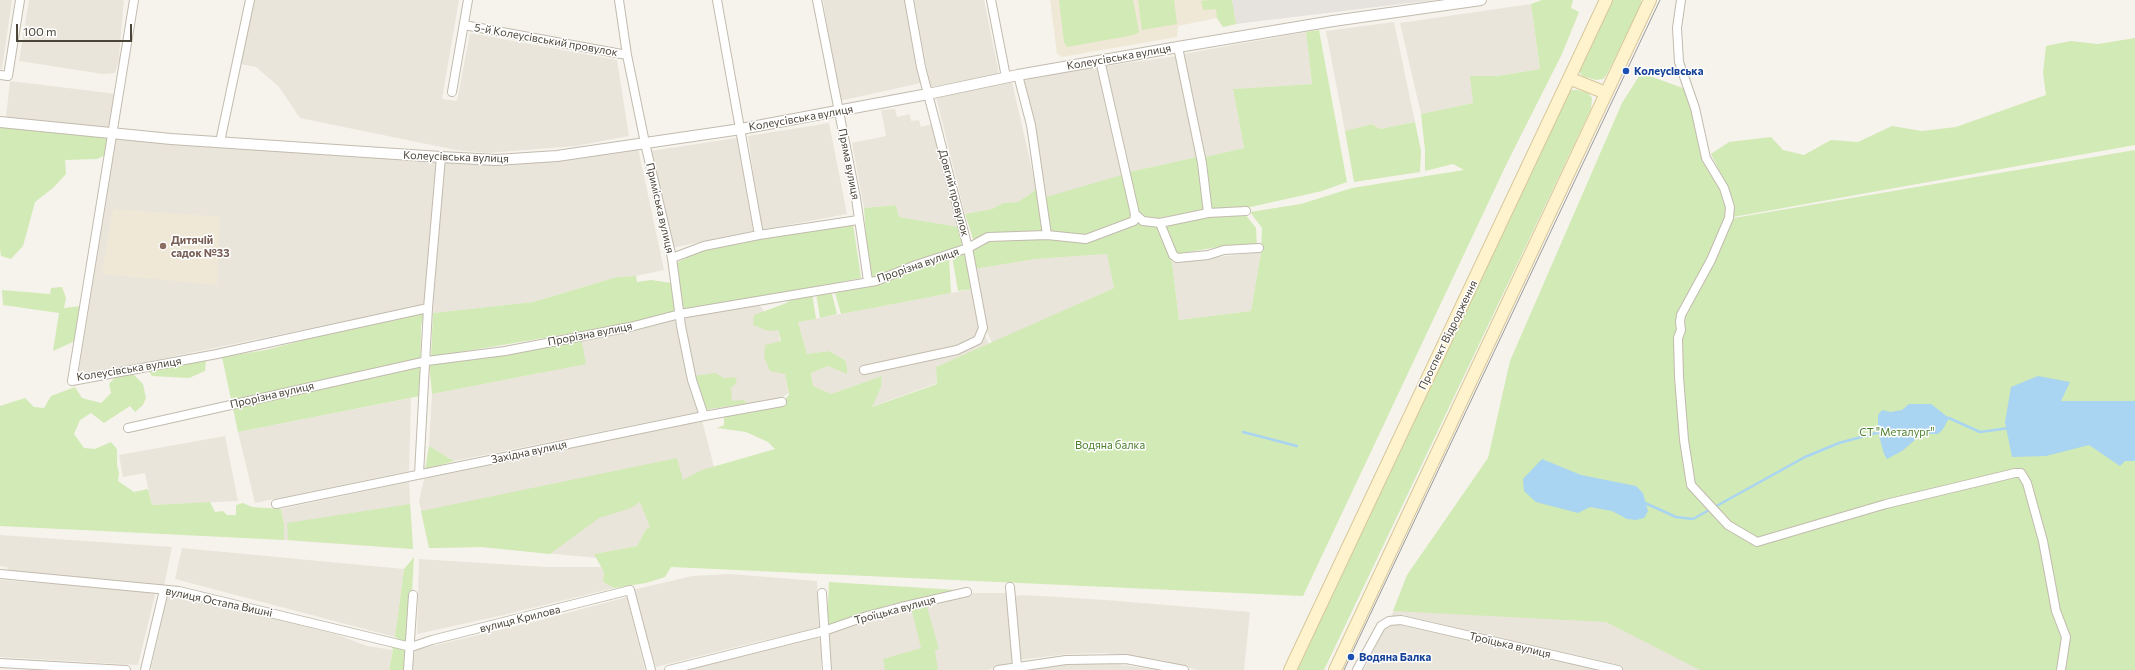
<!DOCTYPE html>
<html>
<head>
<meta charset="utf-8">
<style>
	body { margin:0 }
	#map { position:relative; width:2135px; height:670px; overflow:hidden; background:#f6f3ec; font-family:Commissioner,sans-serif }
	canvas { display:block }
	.scale { position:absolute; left:16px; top:24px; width:116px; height:18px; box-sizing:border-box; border:2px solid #4b4439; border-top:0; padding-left:5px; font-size:12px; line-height:14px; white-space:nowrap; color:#4b4439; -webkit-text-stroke:3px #fff; paint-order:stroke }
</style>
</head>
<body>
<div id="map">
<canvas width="2135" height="670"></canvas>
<div class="scale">100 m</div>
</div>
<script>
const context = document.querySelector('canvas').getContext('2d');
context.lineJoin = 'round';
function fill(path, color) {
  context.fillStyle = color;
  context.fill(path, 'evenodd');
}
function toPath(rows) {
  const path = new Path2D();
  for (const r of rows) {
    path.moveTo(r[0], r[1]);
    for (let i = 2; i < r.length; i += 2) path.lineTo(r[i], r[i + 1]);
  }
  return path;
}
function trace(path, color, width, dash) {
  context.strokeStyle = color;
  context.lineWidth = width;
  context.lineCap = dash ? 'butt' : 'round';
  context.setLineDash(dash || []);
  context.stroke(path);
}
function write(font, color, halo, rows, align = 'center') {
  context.font = font + ' Commissioner,sans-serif';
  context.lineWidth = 3;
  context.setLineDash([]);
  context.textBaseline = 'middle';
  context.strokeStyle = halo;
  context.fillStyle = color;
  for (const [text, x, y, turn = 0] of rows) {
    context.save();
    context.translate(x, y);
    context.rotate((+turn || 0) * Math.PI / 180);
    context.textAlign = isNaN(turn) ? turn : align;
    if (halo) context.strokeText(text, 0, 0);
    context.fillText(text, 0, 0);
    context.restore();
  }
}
fill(toPath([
	[0,0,12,0,2,69,0,69],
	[29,0,124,0,119,55,120,56,115,73,103,74,19,61],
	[252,0,459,0,442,99,457,101,470,33,617,60,629,136,576,146,488,153,456,150,300,118,279,87,256,67,240,64],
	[823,0,905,0,921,83,839,101],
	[914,0,984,0,999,74,930,87],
	[1531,4,1540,69,1497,76,1471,76,1473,103,1421,114,1400,23],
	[1394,22,1415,122,1380,129,1372,124,1345,131,1326,31],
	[1306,32,1312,84,1233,89,1244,148,1205,157,1183,54],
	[1177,56,1197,157,1129,172,1106,66],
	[1099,65,1106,108,1122,175,1085,189,1046,197,1023,81,1053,73],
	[10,81,117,94,111,128,6,117],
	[1012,82,1036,187,1034,191,1018,202,1003,203,992,209,965,214,936,97],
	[895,109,897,117,910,114,911,121,919,120,921,127,932,124,959,227,899,217,896,205,864,208,852,143,886,136,881,110],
	[829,123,847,214,761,230,748,136],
	[116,137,436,160,424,305,78,376],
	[737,138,753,231,672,248,650,151],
	[638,148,664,270,636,276,617,277,533,302,433,313,443,159],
	[1261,252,1251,311,1179,320,1172,262],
	[1107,254,1114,288,992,343,985,327,974,269,1036,259],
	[972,289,978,321,989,344,936,367,937,383,871,407,881,387,882,376,831,394,813,386,811,373,828,366,847,373,847,367,845,360,829,351,807,354,798,322],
	[758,303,778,329,788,393,779,400,704,410,694,376,683,315],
	[674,317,698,412,454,461,429,446,432,394,540,373,535,347],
	[411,398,409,471,255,503,238,432],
	[702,420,714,467,702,471,641,502,651,527,646,529,637,546,595,554,597,558,482,547,429,548,419,501,424,479],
	[225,436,238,501,152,505,145,473,123,477,119,455],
	[409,482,413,549,284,540,284,524,281,509],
	[0,535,172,547,164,586,9,572,7,567,0,566],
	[182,548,404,569,395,637,175,579],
	[419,559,547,567,602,567,604,572,603,582,614,588,495,617,417,634],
	[730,574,817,581,819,629,760,641,656,667,633,590,692,576],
	[0,580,156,591,138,665,0,657],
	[973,593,1009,593,1013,662,988,670,831,670,829,631,868,617],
	[168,594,209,602,338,635,367,646,393,650,389,670,153,670,151,668],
	[1024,595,1106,600,1250,612,1244,670,1198,670,1161,660,1104,653,1068,654,1019,660,1014,596],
	[627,597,645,670,412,670,415,650,537,621],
	[1394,610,1607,621,1701,670,1364,670],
	[817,637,821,640,821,670,678,670],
	[1103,662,1157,670,1017,670,1077,663]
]), '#eae5da');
fill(toPath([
	[1232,0,1434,0,1236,24]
]), '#e6e2dd');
fill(toPath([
	[1050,0,1232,0,1236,24,1223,27,1217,18,1178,26,1177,37,1062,57,1057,54],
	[113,209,220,217,217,285,102,274]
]), '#efe8d6');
fill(toPath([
	[1059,0,1133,0,1139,32,1134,35,1067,47,1064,42],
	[1138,0,1174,0,1177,24,1142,30],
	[1208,0,1232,0,1236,24,1223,27,1217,18,1216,9,1203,10,1201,1],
	[1542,0,1573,0,1571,8,1579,12,1562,54,1507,163,1303,596,671,567,665,577,646,583,614,588,603,582,604,572,594,554,637,546,646,529,650,527,640,502,631,508,599,518,550,554,482,547,429,548,421,511,677,458,683,480,702,470,775,449,768,442,746,432,717,428,724,425,724,413,782,402,789,395,785,374,770,371,764,357,765,345,781,341,778,330,768,331,753,325,754,315,784,304,796,297,812,293,816,319,798,322,807,354,829,351,845,360,847,367,847,374,828,366,811,373,813,386,831,394,882,376,881,387,872,407,937,384,936,367,1114,288,1107,254,1036,259,974,269,971,249,989,239,1042,238,1087,242,1137,222,1158,226,1172,262,1179,320,1251,311,1261,252,1262,228,1250,212,1301,204,1352,188,1464,170,1453,164,1425,171,1425,150,1421,114,1473,103,1470,76,1497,76,1540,69,1531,4],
	[1611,0,1641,0,1641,5,1607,74,1603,79,1596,80,1582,76,1579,71],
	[1319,30,1347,182,1322,191,1246,208,1210,209,1205,157,1244,148,1233,89,1312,84,1306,32],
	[2135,38,2135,145,1733,217,1732,197,1711,154,1729,142,1771,137,1783,150,1804,155,1831,140,1858,142,1892,126,1922,131,1956,127,2046,95,2043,73,2046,46,2071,41,2098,44],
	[1641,73,1683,88,1692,110,1700,152,1720,187,1728,209,1728,219,2135,150,2135,670,1700,670,1606,622,1393,611,1407,575,1488,458,1510,361,1622,103],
	[1572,90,1578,90,1588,93,1592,98,1591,109,1324,670,1294,670,1568,92],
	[1415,122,1421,151,1420,172,1354,182,1345,131,1372,124,1380,129],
	[0,125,111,135,106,155,97,159,65,160,66,174,53,188,35,202,23,246,11,259,1,256,0,249],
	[1197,157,1204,210,1153,219,1145,218,1137,212,1129,172],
	[1122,175,1132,219,1084,236,1051,232,1046,197],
	[1036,187,1045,233,974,242,965,214,992,209,1003,203,1018,202,1034,191],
	[896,205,899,217,959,227,965,246,877,278,869,279,864,208],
	[1245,214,1256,228,1257,246,1230,245,1176,254,1164,224,1204,216],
	[853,224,861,278,740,302,684,310,676,263,702,250,769,236],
	[967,253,972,289,958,291,952,256],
	[949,257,951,293,841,314,834,289],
	[636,276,637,282,651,280,672,283,679,310,627,324,431,357,433,313,533,302,617,277],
	[62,287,66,298,64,308,81,306,75,341,53,351,59,313,3,305,2,290,50,294,51,288],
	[831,290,837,314,820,318,816,293],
	[425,311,421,326,420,396,238,432,222,357,266,350,335,332],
	[581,338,586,364,432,394,429,362],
	[206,360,205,371,189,378,152,376,148,370],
	[120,372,133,374,143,384,146,398,143,405,135,412,130,406,104,423,91,413,80,420,74,434,84,448,95,449,111,442,117,449,117,465,119,473,118,481,134,492,148,489,152,505,210,502,215,512,223,511,227,515,236,515,236,505,243,503,252,507,281,509,284,524,284,540,0,526,0,406,25,398,34,407,44,408,51,396,75,387,82,398,101,403,111,393,109,384],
	[715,373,724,378,735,377,737,382,731,388,732,401,743,400,747,403,704,410,694,376],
	[429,446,454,461,425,470],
	[410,504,413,549,288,540,287,523],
	[414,557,409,644,395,637,404,569],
	[829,582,957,590,889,605,827,627],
	[926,604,939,649,935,650,938,670,885,670,883,659,921,648,911,607],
	[391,644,409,649,407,670,389,670,393,650]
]), '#d2eab5');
fill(toPath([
	[2038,376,2070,382,2061,401,2135,401,2135,461,2125,461,2120,466,2089,445,2046,456,2012,457,2005,422,2011,387],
	[1909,404,1931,404,1949,418,1943,429,1938,434,1922,434,1902,451,1887,459,1884,454,1878,432,1878,415,1882,410,1891,412,1902,410],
	[1542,459,1581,475,1636,486,1643,493,1648,511,1644,518,1636,520,1627,519,1612,511,1590,507,1578,513,1536,502,1524,491,1523,479]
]), '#a9d4f2');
trace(toPath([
	[1946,418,1949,418,1980,432,2009,428],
	[1243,432,1297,446],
	[1643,502,1676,517,1693,519,1805,457,1839,443,1880,432]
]), '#a9d4f2', 2.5);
const minor = toPath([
	[134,0,72,381,217,354,428,308],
	[619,0,627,55,645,143,672,258,681,326,692,380,704,416],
	[717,0,759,235],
	[817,0,856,198,868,281],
	[991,0,1006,77],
	[1681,0,1677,28,1679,62,1695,108,1706,158,1724,188,1730,207,1729,218,1711,260,1681,315,1680,322,1681,330,1678,338,1679,377,1684,440,1691,485,1728,525,1757,542,1886,504,2015,473,2021,473,2027,483,2043,541,2056,611,2066,637,2061,670],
	[464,25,627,55],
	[1178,47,1202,163,1208,213],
	[1100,60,1135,214],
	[0,75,8,76,20,0],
	[1018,75,1031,125,1047,235],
	[452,92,468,0],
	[220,142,250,0],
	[1160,223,1173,255,1177,258,1208,255,1224,250,1259,248],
	[672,258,704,246,759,235,858,220],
	[864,370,957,350,978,340,983,328,968,248,921,67,909,0],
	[128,428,427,361,505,351,630,327,680,314,876,281,916,265,968,248,988,237,1047,235,1086,239,1134,221,1135,214,1143,221,1160,223,1208,213,1246,211],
	[419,474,428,308,441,157],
	[276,504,704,416,782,402],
	[0,574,179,591,411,647],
	[1010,587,1017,666],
	[822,593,827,670],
	[411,647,432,640,630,590,651,670],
	[0,663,126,670],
	[145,670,164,590],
	[408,670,413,595],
	[669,670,824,631,867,616,901,607,967,592],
	[998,670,1066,660,1126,659,1184,670],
	[1357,670,1381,626,1389,621,1401,620,1618,670]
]);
const tertiary = toPath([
	[0,122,171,139,441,157,496,160,557,156,741,129,928,94,1018,75,1178,47,1333,21,1481,0]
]);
const secondary = toPath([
	[1571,79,1606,93],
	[1290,670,1606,0],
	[1335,670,1650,0]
]);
trace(minor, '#c2bbae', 10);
trace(tertiary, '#c2bbae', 12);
trace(secondary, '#d6c79b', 14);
trace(minor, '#fff', 8);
trace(tertiary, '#fff', 10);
trace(secondary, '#fff3cd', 12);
trace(toPath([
	[1344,670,1660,0]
]), '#9a9a9a', 1);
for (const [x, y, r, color] of [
	[1626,71,4,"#1a4fb4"],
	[163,246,4,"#8d6e63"],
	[1351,657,4,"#1a4fb4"]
]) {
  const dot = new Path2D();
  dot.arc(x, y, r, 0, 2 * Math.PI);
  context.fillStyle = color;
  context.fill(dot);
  trace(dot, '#fff', 1.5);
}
write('11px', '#4b4439', '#fff', [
	["5-й Колеусівський провулок",546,40,10],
	["Колеусівська вулиця",1119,57,-10],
	["Колеусівська вулиця",801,118,-10],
	["Колеусівська вулиця",456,157,2],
	["Пряма вулиця",849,164,79],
	["Довгий провулок",954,193,75],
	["Приміська вулиця",660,208,77],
	["Прорізна вулиця",918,265,-19],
	["Прорізна вулиця",590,334,-11],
	["Проспект Відродження",1448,335,-64],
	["Колеусівська вулиця",129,369,-9],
	["Прорізна вулиця",272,395,-13],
	["Західна вулиця",529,452,-12],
	["вулиця Остапа Вишні",219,602,12],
	["Троїцька вулиця",895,610,-15],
	["вулиця Крилова",520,619,-14],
	["Троїцька вулиця",1510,645,13]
]);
write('bold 11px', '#164399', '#fff', [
	["Колеусівська",1634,71],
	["Водяна Балка",1359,657]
], 'left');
write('bold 11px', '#785e54', '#fff', [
	["Дитячій",171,240],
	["садок №33",171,253]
], 'left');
write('11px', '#4a7f2a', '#fff', [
	["СТ \"Металург\"",1897,432],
	["Водяна балка",1110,445]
]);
</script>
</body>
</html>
